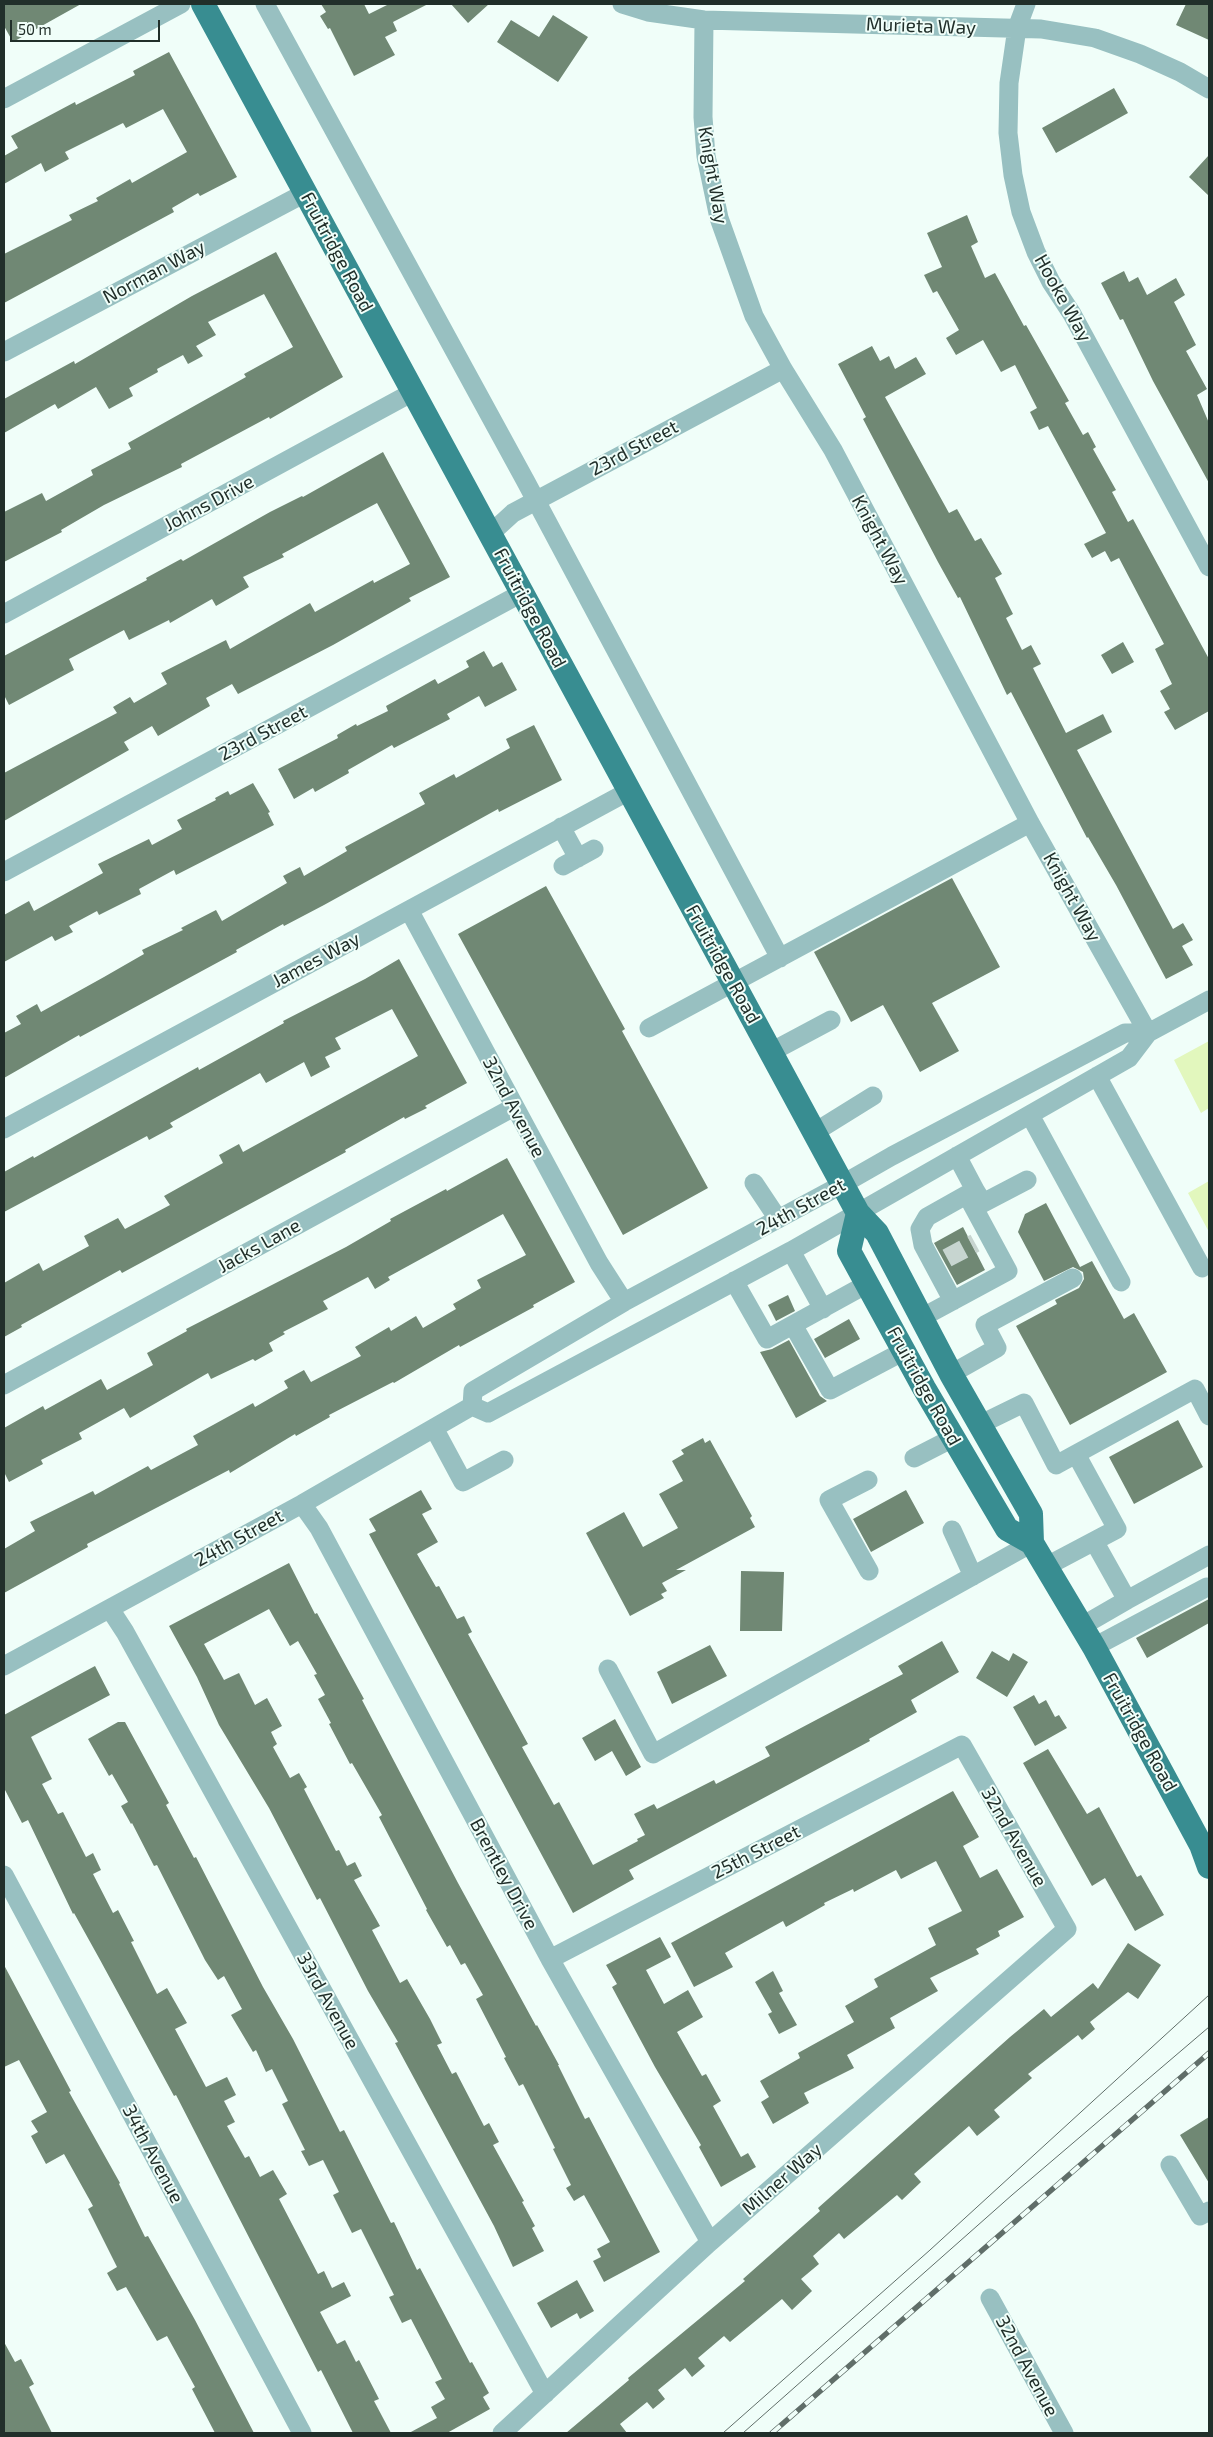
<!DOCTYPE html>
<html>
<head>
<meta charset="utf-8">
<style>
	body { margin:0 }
	#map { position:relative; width:1213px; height:2437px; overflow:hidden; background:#f0fef9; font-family:"Exo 2",sans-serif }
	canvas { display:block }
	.frame { position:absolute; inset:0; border:5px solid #212f2a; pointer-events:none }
	.scale { position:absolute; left:10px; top:20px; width:150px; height:22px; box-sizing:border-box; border:2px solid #212f2a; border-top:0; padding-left:6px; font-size:15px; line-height:18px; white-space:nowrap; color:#212f2a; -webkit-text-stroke:4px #f0fef9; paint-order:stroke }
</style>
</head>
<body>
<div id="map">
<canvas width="1213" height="2437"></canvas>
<div class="frame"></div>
<div class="scale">50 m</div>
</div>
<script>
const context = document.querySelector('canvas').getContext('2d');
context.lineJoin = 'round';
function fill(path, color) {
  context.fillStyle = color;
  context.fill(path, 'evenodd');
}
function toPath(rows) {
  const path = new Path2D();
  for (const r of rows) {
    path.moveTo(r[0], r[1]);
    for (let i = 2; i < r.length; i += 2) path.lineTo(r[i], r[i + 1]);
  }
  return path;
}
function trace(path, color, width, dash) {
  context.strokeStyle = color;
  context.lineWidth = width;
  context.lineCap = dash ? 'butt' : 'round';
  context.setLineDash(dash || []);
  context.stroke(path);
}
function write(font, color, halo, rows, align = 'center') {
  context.font = font + ' "Exo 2",sans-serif';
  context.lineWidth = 4;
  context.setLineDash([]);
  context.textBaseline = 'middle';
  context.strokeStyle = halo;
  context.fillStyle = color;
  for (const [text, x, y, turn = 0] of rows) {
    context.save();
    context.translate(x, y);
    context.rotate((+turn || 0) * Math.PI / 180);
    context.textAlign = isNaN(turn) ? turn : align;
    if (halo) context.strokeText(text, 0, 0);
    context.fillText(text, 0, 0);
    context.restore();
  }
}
fill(toPath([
	[1209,1041,1209,1108,1201,1113,1174,1060],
	[1209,1181,1209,1232,1188,1193]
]), '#e2f7bd');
fill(toPath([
	[4,4,81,4,13,42,4,26],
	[321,4,364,4,369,14,389,4,428,4,393,22,397,31,385,37,395,55,354,76,330,28,328,29,320,16,326,12],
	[451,4,489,4,468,23],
	[1186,4,1209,4,1209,40,1176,25],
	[553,15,588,37,558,82,497,42,511,20,539,37],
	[169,52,237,177,200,196,198,193,172,208,174,212,161,219,4,303,4,254,72,220,69,215,98,201,96,198,130,179,132,183,187,152,163,109,126,128,123,123,65,152,69,159,45,172,41,163,4,184,4,156,18,148,11,136,75,102,76,105,135,75,133,71],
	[1114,88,1128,113,1056,153,1042,128],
	[1209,155,1209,196,1189,177],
	[967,215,978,242,971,246,985,278,995,273,1024,326,1026,325,1069,401,1065,403,1083,435,1088,432,1096,447,1093,449,1116,490,1112,492,1128,522,1133,519,1209,659,1209,711,1175,730,1164,712,1170,709,1160,691,1172,684,1155,649,1164,644,1119,558,1111,562,1105,551,1092,558,1084,544,1106,533,1048,426,1039,430,1030,412,1037,408,1015,365,1001,372,983,340,956,355,946,338,959,330,937,291,933,293,924,275,942,267,927,233],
	[276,252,343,377,270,419,269,417,181,464,182,467,104,505,61,530,62,532,4,562,4,512,42,493,46,501,93,475,91,470,131,449,128,443,246,377,244,374,293,347,264,294,208,322,216,335,196,346,203,356,188,364,183,355,157,369,158,372,129,388,133,396,109,409,96,387,58,409,55,404,4,433,4,399,74,361,75,364,192,296],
	[1124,271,1129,282,1138,277,1147,295,1176,278,1185,295,1174,302,1196,345,1186,351,1207,389,1197,395,1209,423,1209,483,1153,381,1123,319,1120,320,1101,283],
	[872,346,880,361,889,356,895,369,916,357,926,374,885,397,949,513,957,509,975,541,981,538,1002,574,995,578,1013,614,1006,618,1022,650,1031,645,1041,664,1033,668,1066,733,1103,714,1112,732,1077,750,1173,929,1183,923,1193,940,1182,946,1193,965,1166,979,1116,885,1088,837,1087,838,1011,692,1007,695,960,597,958,598,938,562,863,419,866,417,838,364],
	[383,452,450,577,409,598,411,601,333,645,238,694,232,684,206,698,210,706,158,736,152,726,124,742,129,750,4,821,4,773,117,713,113,707,130,697,134,703,167,684,161,673,226,640,230,649,310,603,315,612,373,580,374,583,410,564,377,503,282,554,284,557,243,577,249,587,216,606,212,599,170,623,169,620,129,640,124,630,69,659,74,670,9,705,4,695,4,656,147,580,146,578,181,559,183,561,270,512,302,496,303,497],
	[1123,642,1134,662,1112,674,1101,655],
	[484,651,493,667,502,662,517,690,485,707,479,696,447,714,450,719,394,748,392,745,348,770,349,773,315,792,313,788,294,799,278,769,338,738,337,735,356,724,357,726,388,711,386,706,435,679,438,684,469,667,466,661],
	[534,725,562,780,499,812,498,809,324,905,284,926,283,924,236,950,237,952,80,1037,79,1035,4,1078,4,1033,21,1024,16,1016,37,1004,41,1012,104,977,144,954,142,950,183,930,181,928,216,910,222,921,287,883,283,876,300,867,304,876,347,851,345,847,425,804,419,793,454,774,456,778,510,748,506,739],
	[253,783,270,812,268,813,274,825,176,875,174,870,139,889,141,894,99,915,97,911,69,926,73,932,55,941,52,936,4,962,4,915,29,901,34,911,103,873,98,864,149,839,152,845,182,829,177,820,216,800,215,798,228,791,230,795],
	[952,878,1000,967,932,1003,959,1051,920,1072,883,1005,851,1022,814,952],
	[546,886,625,1029,622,1031,708,1188,623,1235,458,934],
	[399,959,467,1083,425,1106,427,1108,405,1119,404,1117,345,1150,346,1152,122,1273,120,1270,21,1325,22,1327,4,1337,4,1283,39,1263,43,1271,89,1246,84,1236,118,1218,125,1229,170,1205,164,1196,223,1163,219,1155,239,1144,243,1152,418,1056,392,1009,335,1038,341,1049,325,1057,330,1067,311,1077,304,1062,266,1083,260,1073,170,1123,173,1127,149,1140,147,1136,4,1212,4,1172,33,1156,34,1158,198,1067,199,1070,284,1023,283,1021,365,979],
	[507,1158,575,1282,533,1305,534,1307,460,1347,459,1345,394,1383,393,1382,329,1415,330,1417,296,1436,295,1434,230,1473,229,1470,87,1544,88,1547,4,1593,4,1549,35,1531,30,1522,93,1491,95,1495,148,1466,151,1470,198,1445,193,1436,253,1403,255,1407,288,1388,284,1381,304,1370,311,1382,361,1356,355,1347,389,1327,391,1331,416,1316,423,1328,456,1309,453,1304,481,1288,477,1280,526,1255,503,1214,388,1277,390,1280,375,1289,368,1277,323,1301,328,1309,283,1332,285,1334,269,1343,273,1351,255,1361,253,1359,211,1379,208,1373,130,1418,124,1408,79,1433,82,1439,41,1460,43,1464,9,1482,4,1472,4,1428,43,1406,45,1410,101,1379,107,1390,153,1365,147,1353,187,1331,186,1329,346,1247,391,1221,390,1219,446,1189,447,1191],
	[1046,1203,1080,1267,1092,1261,1124,1319,1134,1313,1167,1372,1070,1425,1016,1326,1057,1304,1055,1300,1079,1288,1084,1279,1083,1272,1073,1267,1044,1281,1018,1232,1025,1214],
	[963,1227,985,1270,957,1285,934,1243],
	[788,1295,795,1311,776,1321,768,1305],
	[849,1319,860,1339,825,1358,814,1339],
	[789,1340,820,1396,827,1401,796,1418,760,1352,772,1349],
	[1178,1420,1203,1467,1134,1504,1109,1457],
	[703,1438,705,1443,710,1440,752,1516,750,1518,755,1527,676,1570,686,1570,662,1583,667,1591,661,1594,664,1598,630,1616,586,1533,624,1512,643,1547,678,1528,659,1494,683,1481,672,1461,684,1454,681,1450],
	[421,1490,432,1509,422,1514,438,1542,417,1554,436,1587,439,1586,457,1619,464,1616,472,1632,468,1634,528,1744,522,1747,554,1805,559,1802,593,1865,638,1841,637,1839,645,1835,634,1814,654,1804,657,1809,714,1780,716,1784,770,1756,765,1747,903,1674,898,1666,942,1641,959,1672,911,1700,917,1712,869,1739,870,1741,629,1870,634,1879,573,1913,369,1534,376,1531,369,1519],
	[906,1490,924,1523,871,1552,853,1519],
	[289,1563,315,1614,317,1613,364,1699,362,1700,458,1883,536,2026,537,2025,559,2065,558,2065,585,2119,589,2117,660,2252,604,2282,593,2261,601,2257,597,2249,610,2242,584,2195,574,2201,566,2188,571,2185,553,2149,555,2148,523,2084,519,2086,504,2058,506,2057,476,1999,483,1995,465,1963,461,1965,450,1945,447,1947,426,1910,427,1909,379,1817,382,1815,352,1763,350,1764,329,1724,331,1723,318,1699,325,1695,314,1675,317,1674,298,1641,290,1646,269,1609,204,1644,224,1680,239,1673,255,1705,267,1698,282,1726,271,1732,277,1744,273,1747,290,1778,299,1773,307,1787,304,1789,336,1851,339,1850,347,1866,355,1862,362,1876,354,1880,380,1926,372,1930,400,1983,407,1979,430,2019,442,2043,437,2045,452,2074,456,2072,484,2126,489,2123,499,2142,493,2145,524,2201,522,2202,535,2226,532,2228,544,2251,513,2267,494,2226,395,2043,398,2042,368,1991,320,1898,317,1900,269,1808,219,1725,197,1677,169,1626],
	[741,1571,784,1572,782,1631,740,1631],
	[1209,1599,1209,1623,1147,1658,1136,1638],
	[710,1645,727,1676,672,1704,657,1672],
	[992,1651,1009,1661,1013,1653,1028,1662,1007,1697,976,1678],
	[95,1666,110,1695,31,1737,52,1779,42,1784,58,1814,63,1812,86,1857,93,1853,101,1870,93,1874,113,1913,118,1910,134,1941,131,1942,157,1994,167,1988,187,2023,175,2029,206,2087,227,2077,236,2095,224,2101,235,2122,227,2126,245,2158,249,2156,260,2177,273,2170,287,2194,279,2199,318,2274,324,2271,332,2288,344,2282,351,2296,320,2312,337,2344,345,2340,356,2362,359,2360,379,2399,374,2401,391,2433,353,2433,321,2370,318,2372,176,2095,174,2096,99,1958,74,1913,73,1914,28,1820,22,1823,4,1788,4,1715],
	[1034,1695,1039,1704,1046,1700,1055,1717,1059,1715,1067,1728,1035,1746,1013,1707],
	[615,1719,641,1767,626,1776,612,1751,595,1761,582,1738],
	[118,1722,125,1722,169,1803,166,1805,194,1858,196,1857,263,1987,293,2039,340,2132,344,2130,391,2223,394,2222,417,2270,420,2268,470,2363,472,2362,489,2393,483,2397,490,2409,447,2433,409,2433,437,2418,431,2407,445,2399,435,2382,442,2379,411,2319,402,2323,389,2297,394,2295,361,2229,352,2233,333,2195,339,2192,323,2160,309,2166,301,2151,305,2150,282,2104,288,2101,272,2069,266,2072,256,2050,253,2052,231,2015,242,2009,224,1976,218,1980,205,1960,157,1865,154,1866,132,1823,131,1824,121,1806,128,1802,112,1774,109,1776,88,1739],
	[1048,1749,1087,1814,1099,1807,1137,1877,1141,1875,1164,1915,1135,1931,1105,1878,1092,1886,1023,1763],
	[953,1791,979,1837,963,1846,980,1878,997,1869,1024,1917,998,1931,1000,1936,976,1949,979,1954,930,1978,938,1991,890,2018,895,2028,847,2055,854,2068,804,2093,809,2103,773,2124,761,2102,769,2097,760,2081,800,2058,798,2053,854,2022,845,2006,878,1987,874,1979,936,1945,928,1928,962,1911,936,1861,901,1879,896,1870,854,1892,853,1889,824,1903,825,1905,786,1927,783,1921,725,1953,733,1967,694,1987,671,1943],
	[660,1937,671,1957,646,1970,664,2004,688,1990,703,2017,677,2032,702,2076,706,2074,721,2101,713,2106,741,2157,748,2153,756,2167,721,2187,699,2147,701,2145,655,2067,612,1987,617,1984,606,1965],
	[1128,1943,1161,1965,1138,1999,1128,1992,1090,2022,1095,2029,1082,2040,1078,2035,1028,2074,1032,2078,994,2110,1000,2117,977,2136,969,2126,914,2174,921,2182,902,2200,897,2195,844,2239,839,2233,813,2256,819,2264,801,2279,812,2291,792,2310,782,2299,730,2342,724,2336,698,2358,705,2366,692,2377,685,2368,658,2390,665,2399,653,2409,647,2402,620,2424,627,2433,566,2433,629,2380,628,2378,745,2281,743,2279,820,2211,818,2208,1010,2037,1044,2009,1051,2017,1093,1983,1098,1989],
	[4,1965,71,2091,69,2092,120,2183,119,2184,145,2237,148,2236,195,2320,254,2433,215,2433,192,2389,195,2387,167,2336,157,2341,126,2287,117,2291,107,2273,117,2267,88,2209,93,2206,64,2154,46,2164,31,2136,38,2132,31,2121,47,2112,19,2060,4,2067],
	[773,1971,783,1991,779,1993,797,2025,779,2034,768,2014,772,2012,755,1982],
	[1209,2117,1209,2183,1180,2135],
	[577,2280,594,2311,580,2319,577,2313,551,2328,537,2303],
	[4,2342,15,2362,21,2359,34,2384,29,2387,52,2433,4,2433]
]), '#708874');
trace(toPath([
	[947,1258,975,1243]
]), '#c7d5d0', 19, [19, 9]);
trace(toPath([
	[265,4,525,480,780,958],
	[622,4,648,12,704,20,1041,29,1095,38,1140,54,1180,72,1209,89],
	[1026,4,1017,28,1009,83,1008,133,1013,175,1021,212,1036,252,1051,282,1072,314,1209,567],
	[704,20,703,117,706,156,719,218,754,316,783,369,833,450,1030,823,1148,1033],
	[4,99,181,4],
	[4,352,305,193],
	[490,534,513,513,783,369],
	[4,614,413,392],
	[561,827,578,858],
	[563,866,594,849],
	[4,872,522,593],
	[409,910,599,1263,624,1302],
	[649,1028,1030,823],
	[771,1052,831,1020],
	[1097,1076,1202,1268],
	[1030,1115,1121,1282],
	[4,1129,629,791],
	[815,1132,873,1096],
	[754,1183,778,1219],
	[975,1190,983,1203,1027,1180],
	[791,1251,823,1309],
	[734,1281,767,1339,867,1284],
	[953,1301,923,1245,920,1229,927,1217,975,1190,957,1156],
	[921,1318,1008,1271,967,1195],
	[793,1325,830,1390,904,1351],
	[951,1374,997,1348,985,1325,1073,1278],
	[4,1385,514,1107],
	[472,1406,488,1413,791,1251,1129,1058,1148,1033,1209,1000],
	[472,1406,473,1391,624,1302,843,1184,892,1156,1125,1033,1148,1033],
	[979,1425,1024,1403,1056,1465,1076,1454],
	[434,1428,463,1482,504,1460],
	[914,1458,953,1438],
	[868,1480,829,1500,869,1571],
	[302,1504,319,1528,550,1959,710,2242],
	[952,1530,973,1576],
	[1047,1566,1117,1529,1076,1454,1195,1389,1209,1416],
	[1127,1600,1209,1555],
	[110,1609,125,1632,545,2394],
	[1082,1626,1127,1600,1094,1541],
	[1094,1647,1207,1587],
	[4,1666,302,1504,472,1406],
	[608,1669,653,1754,1032,1543],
	[4,1875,302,2433],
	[1170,2165,1200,2216,1209,2211],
	[990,2298,1064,2433],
	[502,2433,710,2242,1067,1929,962,1745,550,1959]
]), '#98c0c1', 19);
trace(toPath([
	[203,4,858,1213,877,1233,951,1374,1031,1514,1032,1543,1094,1647,1201,1845,1209,1867],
	[858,1213,849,1251,924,1388,1007,1529,1032,1543]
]), '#388d91', 24);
trace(toPath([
	[723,2433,930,2250,1209,1995],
	[743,2433,1012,2195,1209,2027]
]), '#606e69', 1);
const rail = toPath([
	[772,2433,1209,2053]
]);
trace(rail, '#606e69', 5.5);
trace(rail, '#f0fef9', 4, [11]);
write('19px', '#212f2a', '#f0fef9', [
	["Murieta Way",921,26,2],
	["Knight Way",713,175,80],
	["Fruitridge Road",337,252,62],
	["Norman Way",154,272,-28],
	["Hooke Way",1063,298,61],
	["23rd Street",634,448,-28],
	["Johns Drive",209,503,-28],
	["Knight Way",880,540,62],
	["Fruitridge Road",530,608,62],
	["23rd Street",263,733,-28],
	["Knight Way",1072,897,61],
	["James Way",316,960,-28],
	["Fruitridge Road",723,964,61],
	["32nd Avenue",514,1107,62],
	["24th Street",801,1207,-29],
	["Jacks Lane",259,1246,-29],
	["Fruitridge Road",924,1386,61],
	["24th Street",239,1538,-29],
	["Fruitridge Road",1140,1732,61],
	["32nd Avenue",1014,1837,60],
	["25th Street",756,1852,-27],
	["Brentley Drive",504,1874,62],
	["33rd Avenue",328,2001,61],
	["34th Avenue",153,2154,62],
	["Milner Way",782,2179,-41],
	["32nd Avenue",1027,2366,62]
]);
</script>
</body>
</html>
